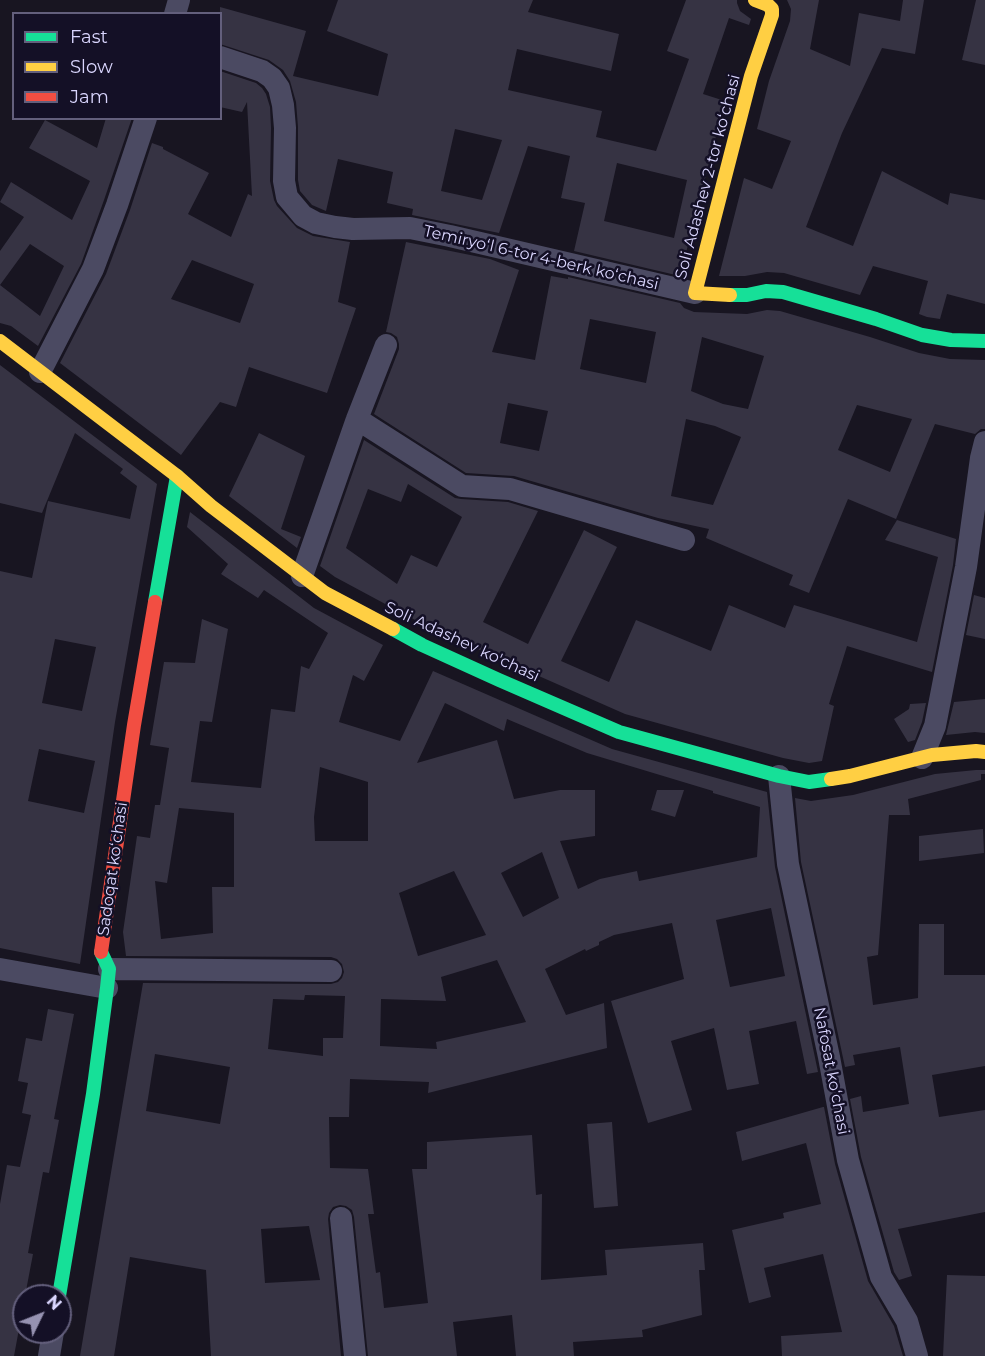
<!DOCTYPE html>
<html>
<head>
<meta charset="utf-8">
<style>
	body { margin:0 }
	#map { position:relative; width:985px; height:1356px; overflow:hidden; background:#181521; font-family:Montserrat,sans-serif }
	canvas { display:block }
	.legend { position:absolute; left:12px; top:12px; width:210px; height:108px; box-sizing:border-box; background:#141026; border:2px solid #635f7c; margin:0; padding:8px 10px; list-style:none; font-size:18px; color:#dad6fe }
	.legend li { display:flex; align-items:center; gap:12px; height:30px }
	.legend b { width:30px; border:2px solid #635f7c }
	.north { position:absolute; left:12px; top:1284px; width:60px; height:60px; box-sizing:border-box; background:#141026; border:2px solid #635f7c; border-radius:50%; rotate:47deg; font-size:16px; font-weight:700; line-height:24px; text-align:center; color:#dad6fe }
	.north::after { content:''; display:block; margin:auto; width:21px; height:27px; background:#9692b1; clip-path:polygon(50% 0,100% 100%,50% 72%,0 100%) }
</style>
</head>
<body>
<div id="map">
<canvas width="985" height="1356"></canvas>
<ul class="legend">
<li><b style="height:8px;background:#16e098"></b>Fast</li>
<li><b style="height:8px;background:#ffcf43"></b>Slow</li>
<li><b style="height:8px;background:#f24e42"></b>Jam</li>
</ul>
<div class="north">N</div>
</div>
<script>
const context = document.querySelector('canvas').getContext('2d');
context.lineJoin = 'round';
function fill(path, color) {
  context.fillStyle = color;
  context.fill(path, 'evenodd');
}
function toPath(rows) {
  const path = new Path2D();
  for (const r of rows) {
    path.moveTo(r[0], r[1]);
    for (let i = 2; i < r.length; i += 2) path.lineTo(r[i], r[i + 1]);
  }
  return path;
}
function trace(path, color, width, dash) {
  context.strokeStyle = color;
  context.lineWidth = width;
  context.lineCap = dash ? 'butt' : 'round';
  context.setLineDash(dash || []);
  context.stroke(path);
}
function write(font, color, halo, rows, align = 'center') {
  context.font = font + ' Montserrat,sans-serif';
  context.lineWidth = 5;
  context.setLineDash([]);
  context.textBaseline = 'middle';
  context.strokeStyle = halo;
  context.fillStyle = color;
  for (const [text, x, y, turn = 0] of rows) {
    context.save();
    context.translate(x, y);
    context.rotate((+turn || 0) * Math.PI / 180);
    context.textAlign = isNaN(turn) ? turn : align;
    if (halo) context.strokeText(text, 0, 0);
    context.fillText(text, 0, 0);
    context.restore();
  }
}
fill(toPath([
	[338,0,533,0,528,12,619,34,611,71,517,49,508,90,602,111,596,137,656,151,689,59,667,51,686,0,737,0,737,3,740,11,751,19,749,25,729,18,703,94,725,101,680,276,574,251,585,203,561,198,570,156,528,146,499,233,412,215,413,209,387,203,393,172,338,159,326,211,312,205,300,191,298,180,298,127,296,102,290,81,283,70,269,60,220,44,220,7,306,31,293,76,378,96,388,54,327,31],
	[455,129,502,140,482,200,441,191],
	[617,163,687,180,674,238,604,221],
	[787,0,819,0,810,49,850,66,859,13,900,21,903,0,924,0,915,54,882,48,842,133,806,227,853,246,882,171,948,205,950,193,985,200,985,304,947,294,940,319,927,317,919,314,928,281,873,266,860,295,784,273,767,272,745,276,719,276,744,178,772,189,791,141,757,129,769,81,790,21,791,9],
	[976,0,985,0,985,65,962,60],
	[220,71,256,83,262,88,266,94,270,107,271,128,270,181,274,200,277,206,297,228,313,236,350,242,338,302,356,308,327,393,249,367,236,407,220,402,181,455,60,363,106,274,130,210,152,143,163,147,163,149,209,173,188,214,231,237,248,194,252,196,247,102,242,112,220,107],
	[192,260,254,284,240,323,171,299],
	[106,118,132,118,104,200,81,264,38,346,11,326,0,323,0,251,24,217,0,202,11,182,72,220,90,181,29,148,45,120,97,148],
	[30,244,64,266,40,316,0,285],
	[406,242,490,259,519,270,492,352,535,360,551,276,568,279,568,277,680,303,684,308,694,312,747,314,767,310,780,311,870,337,919,353,950,359,985,360,985,429,981,429,975,434,935,424,896,519,848,499,809,593,789,585,793,575,706,538,709,529,658,518,514,476,466,473,374,414,399,349,399,344,397,337,391,333,386,332],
	[590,319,656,332,646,383,580,369],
	[702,337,764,356,748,409,723,404,691,391],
	[508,403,548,411,539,451,500,443],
	[857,405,912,419,890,472,838,450],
	[686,419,715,426,741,437,713,505,671,496],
	[0,365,157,484,115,722,80,964,0,948,0,571,32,578,48,501,130,519,137,486,120,473,123,469,75,433,42,513,0,503],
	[55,639,96,647,82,711,42,703],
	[39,749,95,761,84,813,28,801],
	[259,433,305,456,281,529,301,537,297,548,229,496],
	[364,440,455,498,461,499,508,502,538,511,483,622,528,644,584,530,617,547,561,661,609,682,636,620,711,651,729,605,785,628,794,605,917,642,938,557,885,540,897,520,956,539,953,565,932,672,847,646,829,704,834,706,822,761,809,763,783,758,625,714,430,628,335,577,320,566],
	[408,484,462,517,437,567,411,555,397,584,346,548,368,489,401,502],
	[190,512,314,608,383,645,364,681,353,675,339,722,400,741,433,671,612,749,767,792,775,867,818,1072,807,1074,796,1021,749,1031,759,1084,727,1090,714,1028,671,1041,692,1110,648,1123,611,1001,684,979,672,923,614,935,599,942,599,945,586,951,585,949,545,969,566,1015,604,1003,607,1048,428,1093,429,1082,350,1079,349,1117,329,1117,330,1168,368,1169,374,1214,368,1214,376,1273,380,1272,384,1308,428,1303,412,1169,427,1169,427,1142,532,1135,536,1195,542,1194,541,1280,607,1275,605,1250,703,1243,705,1270,699,1270,702,1315,642,1330,643,1337,573,1342,574,1356,516,1356,512,1315,453,1322,457,1356,368,1356,354,1217,352,1210,346,1206,340,1205,333,1207,329,1213,328,1219,341,1356,211,1356,206,1270,130,1257,114,1356,80,1356,143,983,331,984,338,982,342,978,344,972,342,964,337,959,331,957,126,956,123,932,137,836,150,838,155,805,160,805,169,748,150,745,164,662,195,663,202,619,228,629,212,722,200,721,191,782,261,788,271,709,295,712,301,666,309,669,328,633,264,590,258,598,221,574,228,564,187,527],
	[445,703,504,731,507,719,587,753,713,791,713,793,760,807,757,857,639,881,637,871,600,879,578,889,560,841,595,836,595,790,560,790,514,799,497,740,417,763],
	[320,767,368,782,368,841,315,841,314,817],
	[179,808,234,813,234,887,212,887,213,933,161,939,155,881,167,883],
	[542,852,559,898,523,917,501,873],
	[454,871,486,935,418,956,399,893],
	[771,908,785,976,730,987,716,920],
	[497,960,526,1022,436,1042,437,1049,380,1046,381,999,446,1001,441,977],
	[305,995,345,996,343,1038,323,1038,323,1056,268,1049,273,999,304,1000],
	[155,1054,230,1067,220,1124,146,1111],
	[309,1226,320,1280,265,1283,261,1229],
	[974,595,985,598,985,639,966,635],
	[985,699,985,733,975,732,946,735,954,702],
	[926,703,922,722,915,740,908,742,894,719,909,709,910,704],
	[976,770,985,770,985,774,981,774,981,780,908,799,910,815,889,815,878,955,867,957,873,1005,918,998,919,924,944,924,944,975,985,975,985,1066,932,1075,939,1117,985,1110,985,1212,898,1229,912,1276,899,1280,894,1272,861,1157,850,1099,861,1096,863,1112,909,1104,900,1047,853,1055,855,1065,845,1067,801,862,795,798,811,801,853,795,935,774],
	[657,790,684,790,675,817,651,810],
	[983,829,984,853,919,861,919,836],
	[48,1009,74,1014,54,1119,59,1120,49,1173,43,1172,28,1253,33,1254,25,1296,24,1296,24,1302,14,1356,0,1356,0,1204,7,1165,20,1167,31,1115,22,1113,28,1083,18,1081,26,1038,42,1041],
	[823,1107,824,1107,835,1164,868,1281,894,1326,903,1356,782,1356,781,1336,842,1332,823,1254,764,1268,771,1297,749,1303,732,1230,784,1218,783,1213,821,1204,806,1143,742,1161,736,1132],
	[612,1122,618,1206,594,1208,587,1124],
	[947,1275,985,1276,985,1356,943,1356]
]), '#363343');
trace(toPath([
	[175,14,179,0],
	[220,57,262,71,272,78,279,88,283,105,285,128,284,181,287,197,303,216,316,223,335,227,353,229,410,228,450,236,695,293],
	[40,372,93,269,117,205,146,118],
	[357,419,462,486,510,489,684,540],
	[302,576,357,419,386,345],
	[922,758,935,726,966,567,981,458,985,442],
	[779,776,788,864,829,1057,848,1160,881,1277,907,1321,917,1356],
	[0,969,107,988],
	[109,969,331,971],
	[341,1218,355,1356],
	[49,1356,53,1332]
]), '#4b4a62', 22);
trace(toPath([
	[730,295,747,295,766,291,783,292,876,319,922,335,951,340,985,341],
	[155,602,177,476],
	[393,629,422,645,499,680,619,732,779,776,809,782,831,779],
	[59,1296,93,1094,107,988,109,969,101,952]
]), '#16e098', 14);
trace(toPath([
	[730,295,695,293,751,76,772,15,772,9,768,5,755,0],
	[0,341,177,476,211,506,325,593,393,629],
	[831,779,850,776,932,755,976,751,985,752]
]), '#ffcf43', 14);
trace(toPath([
	[101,952,134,725,155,602]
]), '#f24e42', 14);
write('16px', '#dad6fe', '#141026', [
	["Soli Adashev 2-tor koʻchasi",708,177,-75],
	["Temiryoʻl 6-tor 4-berk koʻchasi",541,258,13],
	["Soli Adashev ko'chasi",462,642,25],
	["Sadoqat koʻchasi",113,869,-82],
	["Nafosat koʻchasi",831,1071,79]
]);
</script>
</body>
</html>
